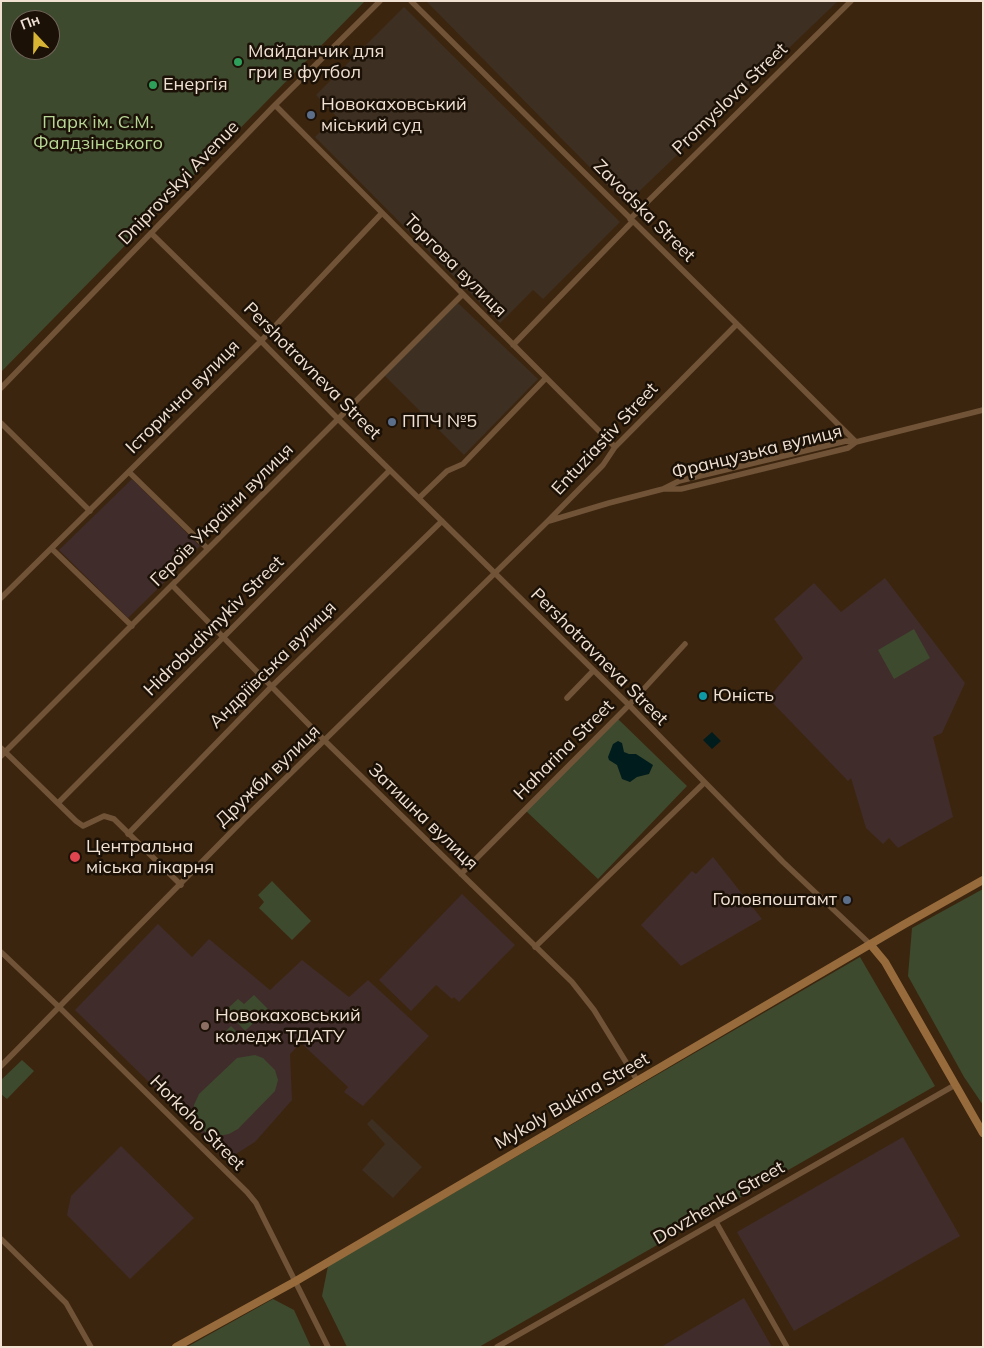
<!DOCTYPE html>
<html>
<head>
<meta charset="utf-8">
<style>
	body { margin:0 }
	#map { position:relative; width:984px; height:1348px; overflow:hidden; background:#3c250e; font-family:Mulish,sans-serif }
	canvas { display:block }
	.frame { position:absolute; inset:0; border:2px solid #f0e1d3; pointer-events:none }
	.north { position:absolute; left:10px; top:10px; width:50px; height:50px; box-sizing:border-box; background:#1b1107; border:1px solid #706459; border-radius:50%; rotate:339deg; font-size:14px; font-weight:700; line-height:20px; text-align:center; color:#f0e1d3 }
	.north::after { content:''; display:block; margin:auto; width:18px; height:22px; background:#d7b434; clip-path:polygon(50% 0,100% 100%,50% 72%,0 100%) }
</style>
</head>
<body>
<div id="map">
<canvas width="984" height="1348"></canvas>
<div class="frame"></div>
<div class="north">Пн</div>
</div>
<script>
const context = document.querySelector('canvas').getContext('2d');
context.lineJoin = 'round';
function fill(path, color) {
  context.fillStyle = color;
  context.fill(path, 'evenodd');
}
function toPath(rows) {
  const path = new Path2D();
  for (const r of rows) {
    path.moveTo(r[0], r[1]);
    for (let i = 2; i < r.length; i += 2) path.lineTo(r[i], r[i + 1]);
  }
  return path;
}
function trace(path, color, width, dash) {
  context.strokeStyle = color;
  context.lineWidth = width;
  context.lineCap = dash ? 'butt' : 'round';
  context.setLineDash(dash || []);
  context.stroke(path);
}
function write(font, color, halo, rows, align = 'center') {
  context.font = font + ' Mulish,sans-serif';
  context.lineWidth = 5;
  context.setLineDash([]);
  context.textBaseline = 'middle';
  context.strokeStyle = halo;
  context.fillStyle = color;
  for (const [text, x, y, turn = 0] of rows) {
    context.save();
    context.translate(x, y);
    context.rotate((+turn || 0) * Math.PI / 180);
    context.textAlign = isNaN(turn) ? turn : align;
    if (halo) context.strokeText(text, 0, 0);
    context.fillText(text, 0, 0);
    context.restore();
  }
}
fill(toPath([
	[426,1,838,1,626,204],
	[404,7,620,222,543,299,533,290,500,323,315,137,336,116,316,95],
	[458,303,538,379,464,455,384,375],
	[372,1119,422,1167,393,1198,362,1170,385,1144,367,1124]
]), '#3d2f22');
fill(toPath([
	[132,479,200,546,197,549,193,544,189,548,194,553,128,618,59,550],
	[885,578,965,683,942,733,933,737,953,817,898,848,889,838,883,844,866,828,851,778,848,781,768,698,803,658,774,619,814,583,841,612],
	[713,857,762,919,681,966,641,925,692,871,696,874],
	[462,894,515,945,459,1002,454,997,452,999,436,985,411,1011,379,980],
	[158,924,192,957,209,939,270,990,302,960,349,997,368,980,429,1036,363,1106,344,1092,348,1087,301,1043,290,1054,292,1100,255,1142,228,1159,75,1010],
	[903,1137,960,1236,794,1331,737,1232],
	[121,1146,194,1218,130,1279,67,1215,71,1196],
	[744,1298,772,1347,661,1347]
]), '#402c2b');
fill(toPath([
	[1,1,365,1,1,372],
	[20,20,50,20,50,50,20,50],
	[914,629,930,658,894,679,878,650],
	[618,719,687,786,598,879,526,811],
	[272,881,311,921,292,940,259,908,264,902,258,895],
	[983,889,983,1105,964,1077,908,976,912,928],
	[860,957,935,1086,479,1347,347,1347,322,1296,328,1266],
	[254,995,268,1009,245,1031,226,1010,238,999,244,1004],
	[231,1026,240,1035,232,1043,223,1034],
	[255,1055,263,1058,275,1070,278,1080,275,1091,238,1129,229,1134,219,1136,205,1132,197,1123,194,1115,194,1105,199,1094,237,1058],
	[22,1060,34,1071,7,1099,1,1094,1,1080],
	[273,1299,294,1310,311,1347,187,1347]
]), '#3d4a2e');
fill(toPath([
	[712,732,721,741,712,749,703,740],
	[618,741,622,743,624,752,629,754,636,754,653,765,649,774,637,777,630,782,622,779,617,765,609,760,608,757,613,744]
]), '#001c1d');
trace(toPath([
	[411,1,856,442],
	[275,105,615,447],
	[630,219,851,1],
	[152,234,261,341,338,419,629,705,783,862,870,944],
	[513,345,633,221],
	[1,388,275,105,380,1],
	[1,423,90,511],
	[129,472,208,549],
	[663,489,679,481,846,441,856,442,983,410],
	[419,498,447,471,463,464,546,378],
	[549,521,609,503,663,489,681,489,848,448,856,442],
	[52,549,132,626],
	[173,586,325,741,572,982,594,1010,637,1080],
	[1,598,261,341,382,213],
	[567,698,593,671],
	[1,748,76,821,83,826,104,816,114,819,181,885],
	[1,756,463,294],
	[58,803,390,470],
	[128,834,271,687,442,521],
	[461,874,629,705,685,644],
	[535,947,704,783],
	[1,952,59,1007,247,1192,256,1203,328,1347],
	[1,1066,245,818,547,522,603,465,615,447,737,324],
	[716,1222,787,1347],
	[1,1239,66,1303,91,1347],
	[497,1347,955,1085]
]), '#715438', 5.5);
trace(toPath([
	[870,944,885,962,983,1133],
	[176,1347,296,1281,903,925,983,880]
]), '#986b3c', 8);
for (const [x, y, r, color] of [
	[238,62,5,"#2e9e5b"],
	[153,85,5,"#2e9e5b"],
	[311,115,5,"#5c6f8a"],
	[392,422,5,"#5c6f8a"],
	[703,696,5,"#0f9aa8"],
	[75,857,6,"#e0444e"],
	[847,900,5,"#5c6f8a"],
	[205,1026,5,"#8d6e63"]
]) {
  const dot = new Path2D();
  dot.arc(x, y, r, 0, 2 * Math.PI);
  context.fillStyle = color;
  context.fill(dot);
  trace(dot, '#1b1107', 2);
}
write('18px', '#f0e1d3', '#1b1107', [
	["Майданчик для",248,52],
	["гри в футбол",248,73],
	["Енергія",163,85],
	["Новокаховський",321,105],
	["міський суд",321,126],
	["ППЧ №5",402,422],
	["Юність",713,696],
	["Центральна",86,847],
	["міська лікарня",86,868],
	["Головпоштамт",837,900,"right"],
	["Новокаховський",215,1016],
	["коледж ТДАТУ",215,1037]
], 'left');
write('18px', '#f0e1d3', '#1b1107', [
	["Promyslova Street",730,99,-44],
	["Dniprovskyi Avenue",179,183,-46],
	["Zavodska Street",644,211,45],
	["Торгова вулиця",455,266,45],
	["Pershotravneva Street",312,371,45],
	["Історична вулиця",183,397,-45],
	["Entuziastiv Street",605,439,-47],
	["Французька вулиця",757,452,-14],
	["Героїв України вулиця",222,515,-45],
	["Hidrobudivnykiv Street",214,626,-45],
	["Pershotravneva Street",599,657,45],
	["Андріївська вулиця",273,665,-45],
	["Haharina Street",564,750,-45],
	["Дружби вулиця",268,776,-44],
	["Затишна вулиця",423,817,44],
	["Mykoly Bukina Street",572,1101,-30],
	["Horkoho Street",197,1123,45],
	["Dovzhenka Street",719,1203,-30]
]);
write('18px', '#b7d795', '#1b1107', [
	["Парк ім. С.М.",98,123],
	["Фалдзінського",98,144]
]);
</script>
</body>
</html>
